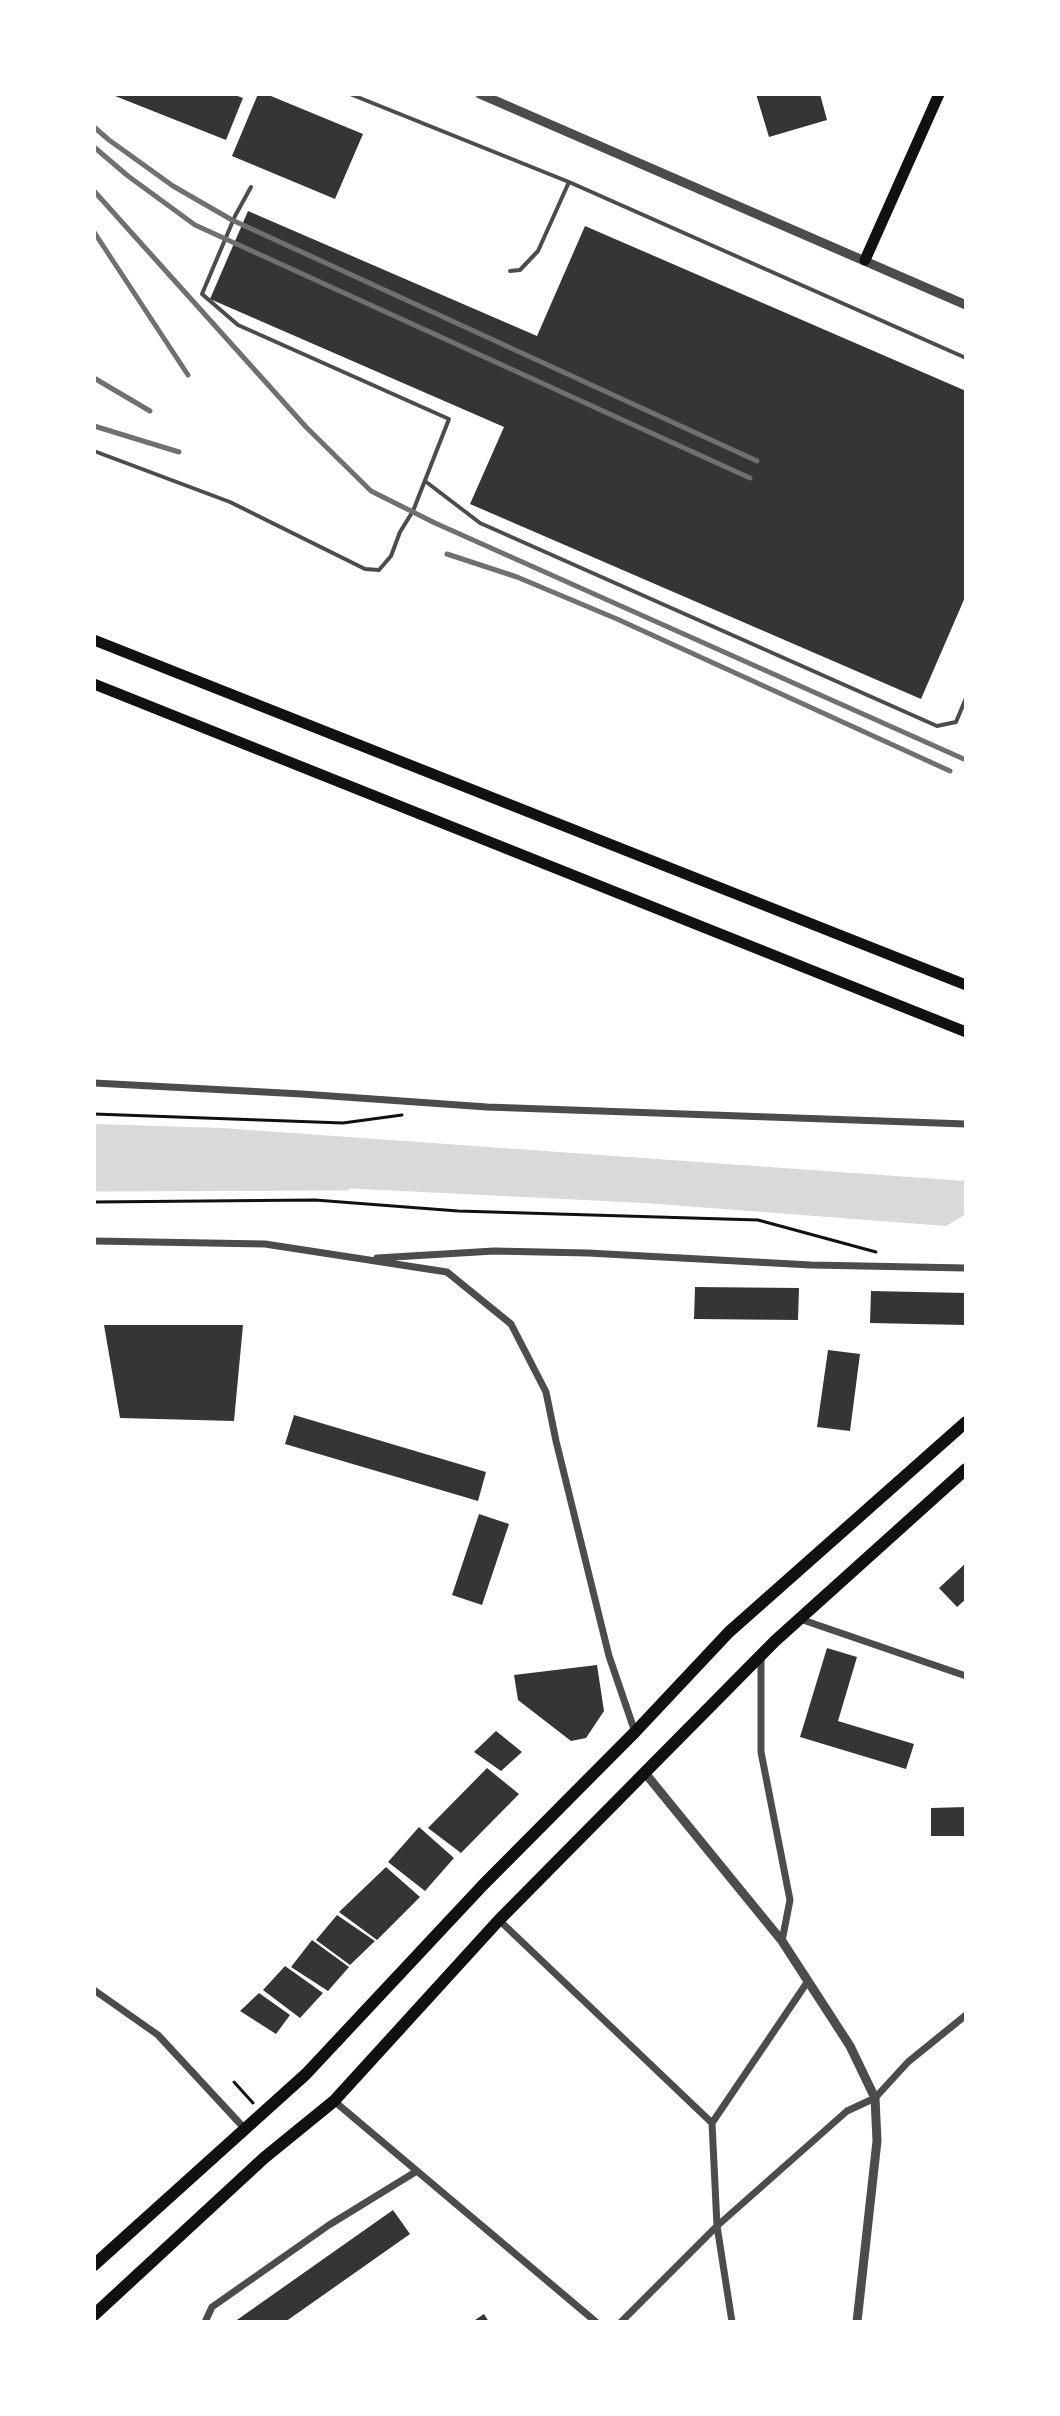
<!DOCTYPE html>
<html>
<head>
<meta charset="utf-8">
<style>
	body { margin:0 }
	#map { position:relative; width:1060px; height:2416px; overflow:hidden; background:#fff; font-family:"IBM Plex Serif",serif }
	canvas { display:block }
	.frame { position:absolute; inset:0; border:96px solid #fff; pointer-events:none }
</style>
</head>
<body>
<div id="map">
<canvas width="1060" height="2416"></canvas>
<div class="frame"></div>
</div>
<script>
const context = document.querySelector('canvas').getContext('2d');
context.lineJoin = 'round';
function fill(path, color) {
  context.fillStyle = color;
  context.fill(path, 'evenodd');
}
function toPath(rows) {
  const path = new Path2D();
  for (const r of rows) {
    path.moveTo(r[0], r[1]);
    for (let i = 2; i < r.length; i += 2) path.lineTo(r[i], r[i + 1]);
  }
  return path;
}
function trace(path, color, width, dash) {
  context.strokeStyle = color;
  context.lineWidth = width;
  context.lineCap = dash ? 'butt' : 'round';
  context.setLineDash(dash || []);
  context.stroke(path);
}
fill(toPath([
	[94,1124,222,1128,966,1181,966,1214,946,1226,644,1203,341,1188,276,1186,94,1189]
]), '#d9d9d9');
trace(toPath([
	[94,1189,347,1188]
]), '#d9d9d9', 5);
fill(toPath([
	[110,94,232,94,243,98,226,140],
	[258,94,266,94,363,134,335,199,232,156],
	[756,94,820,94,827,120,769,137],
	[248,211,537,336,585,226,966,391,966,595,921,699,470,504,504,427,210,299],
	[695,1287,799,1288,798,1320,694,1319],
	[871,1291,966,1293,966,1325,870,1323],
	[104,1325,243,1325,234,1421,120,1418],
	[828,1350,860,1354,850,1431,817,1427],
	[294,1415,486,1472,478,1501,285,1444],
	[479,1514,509,1524,482,1605,452,1595],
	[966,1563,966,1599,957,1607,939,1588],
	[827,1648,857,1657,838,1721,914,1744,906,1769,800,1737],
	[597,1665,604,1711,586,1738,571,1741,518,1700,514,1675],
	[496,1731,522,1752,501,1771,474,1752],
	[487,1768,519,1794,461,1853,428,1828],
	[966,1807,966,1836,931,1836,931,1808],
	[419,1827,454,1858,425,1891,388,1862],
	[386,1867,420,1897,377,1940,339,1912],
	[337,1915,375,1941,350,1965,316,1940],
	[312,1940,349,1967,328,1991,291,1967],
	[285,1966,323,1993,300,2018,263,1990],
	[259,1993,290,2015,276,2034,240,2011],
	[393,2210,410,2234,285,2322,234,2322],
	[484,2314,489,2322,472,2322]
]), '#353535');
trace(toPath([
	[94,1114,343,1123,402,1115],
	[94,1202,315,1200,458,1211,758,1220,876,1252],
	[234,2082,253,2103]
]), '#111', 3);
trace(toPath([
	[350,94,569,182,966,358],
	[510,271,520,270,538,251,569,182],
	[94,451,230,502,365,569,379,570,391,556,400,532,413,511,449,419,238,325,202,294,235,216,251,187],
	[425,481,480,523,937,726,956,722,966,698]
]), '#4c4c4c', 4);
trace(toPath([
	[94,1083,302,1094,487,1107,966,1124],
	[94,1241,265,1244,447,1272,511,1324,546,1392,556,1441,609,1656,635,1732],
	[377,1258,494,1251,588,1253,811,1265,966,1268],
	[800,1619,966,1676],
	[761,1655,761,1752,790,1900,782,1941],
	[499,1920,712,2123,717,2226,732,2322],
	[94,1990,158,2035,245,2129],
	[334,2101,596,2322],
	[712,2123,808,1981],
	[205,2322,212,2307,329,2225,417,2171],
	[621,2322,717,2226,847,2111,875,2098,908,2062,966,2015]
]), '#4c4c4c', 7);
trace(toPath([
	[480,94,966,305],
	[645,1773,782,1941,850,2046,875,2098,877,2141,857,2322]
]), '#4c4c4c', 9);
trace(toPath([
	[865,260,939,94],
	[94,640,966,985],
	[94,684,966,1032]
]), '#111', 11);
trace(toPath([
	[94,2265,306,2074,483,1885,635,1732,729,1632,966,1422],
	[94,2315,264,2158,334,2101,499,1920,775,1641,966,1469]
]), '#111', 12);
trace(toPath([
	[94,127,109,140,173,186,232,220,757,461],
	[94,147,128,176,195,225,750,478],
	[94,191,306,427,371,491,435,523,966,760],
	[94,232,188,375],
	[94,378,150,411],
	[94,426,179,452],
	[447,554,517,577,617,619,950,771]
]), '#707070', 5);
</script>
</body>
</html>
